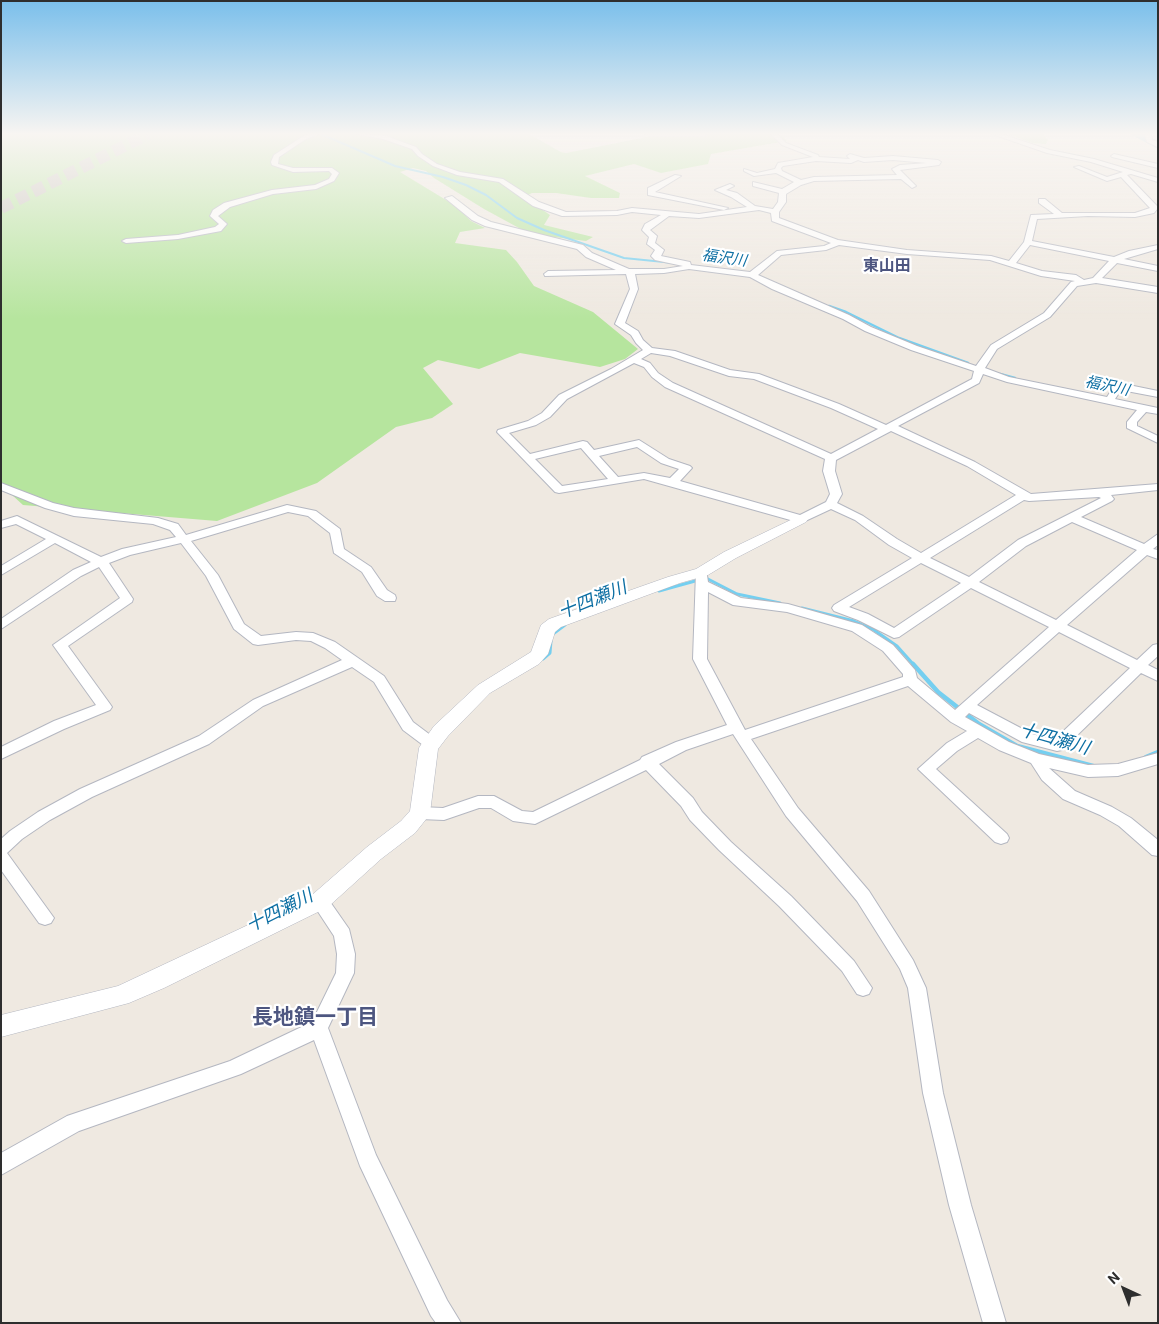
<!DOCTYPE html>
<html>
<head>
<meta charset="utf-8">
<style>
	body { margin:0 }
	#map { position:relative; width:1159px; height:1324px; overflow:hidden; background:#efe9e1; font-family:Roboto,sans-serif }
	canvas { display:block }
	.frame { position:absolute; inset:0; border:2px solid #2e2e2e; pointer-events:none }
	.north { position:absolute; left:1099px; top:1264px; width:50px; height:50px; -webkit-text-stroke:4px #fff; paint-order:stroke; rotate:317deg; font-size:14px; font-weight:700; line-height:20px; text-align:center; color:#2e2e2e }
	.north::after { content:''; display:block; margin:auto; width:18px; height:22px; background:#2e2e2e; clip-path:polygon(50% 0,100% 100%,50% 72%,0 100%) }
</style>
</head>
<body>
<div id="map">
<canvas width="1159" height="1324"></canvas>
<div class="frame"></div>
<div class="north">N</div>
</div>
<script>
const context = document.querySelector('canvas').getContext('2d');
context.lineJoin = 'round';
function fill(path, color) {
  context.fillStyle = color;
  context.fill(path, 'evenodd');
}
function toPath(rows) {
  const path = new Path2D();
  for (const r of rows) {
    path.moveTo(r[0], r[1]);
    for (let i = 2; i < r.length; i += 2) path.lineTo(r[i], r[i + 1]);
  }
  return path;
}
function trace(path, color, width, dash) {
  context.strokeStyle = color;
  context.lineWidth = width;
  context.lineCap = dash ? 'butt' : 'round';
  context.setLineDash(dash || []);
  context.stroke(path);
}
function write(font, color, halo, rows, align = 'center') {
  context.font = font + ' Roboto,"Noto Sans JP",sans-serif';
  context.lineWidth = 4.5;
  context.setLineDash([]);
  context.textBaseline = 'middle';
  context.strokeStyle = halo;
  context.fillStyle = color;
  for (const [text, x, y, turn = 0] of rows) {
    context.save();
    context.translate(x, y);
    context.rotate((+turn || 0) * Math.PI / 180);
    context.textAlign = isNaN(turn) ? turn : align;
    if (halo) context.strokeText(text, 0, 0);
    context.fillText(text, 0, 0);
    context.restore();
  }
}
fill(toPath([
	[1,134,529,134,561,152,566,153,662,134,776,134,783,136,787,141,711,154,708,164,661,173,634,164,585,176,620,193,619,198,591,198,556,193,532,193,524,197,550,215,544,225,593,237,586,241,530,234,484,209,434,178,426,171,413,168,400,172,456,206,471,221,485,228,460,232,455,243,506,250,517,262,534,286,593,312,638,349,625,359,600,367,520,353,479,369,438,360,423,368,453,404,432,418,396,427,317,483,217,521,23,505,1,485],
	[1008,134,1043,134,1048,140,1046,144,1032,143]
]), '#b6e59e');
trace(toPath([
	[321,134,395,166,443,177,466,185,486,195,517,218,544,230,624,258,674,263]
]), '#75cff0', 2);
trace(toPath([
	[829,306,846,312,899,338,968,363],
	[1000,374,1015,378]
]), '#75cff0', 2.5);
trace(toPath([
	[659,591,706,578,737,594,780,603],
	[802,608,854,621,874,630,897,646,914,665],
	[553,634,565,625],
	[543,659,550,653,551,641]
]), '#75cff0', 3);
trace(toPath([
	[913,664,938,692,979,724,1017,746,1093,766],
	[1146,757,1158,752]
]), '#75cff0', 4.5);
fill(toPath([
	[1130,134,1144,134,1158,141,1158,149,1130,134]
]), '#75cff0');
trace(toPath([
	[1,208,148,134]
]), '#c8c4bd', 12, [12, 6]);
const minor = toPath([
	[310,134,319,134,306,139,279,157,278,164,293,168,332,168,339,173,334,181,316,189,273,194,230,207,218,216,227,224,221,231,178,239,126,243,122,241,126,239,178,235,215,227,219,224,210,216,213,210,224,203,272,190,315,185,329,179,332,174,329,171,293,172,272,165,271,162,274,155,302,137,310,134],
	[357,134,386,136,416,147,422,154,437,164,460,172,503,179,539,202,566,212,617,211,632,208,699,214,747,207,731,197,715,190,730,184,734,186,726,190,737,193,755,206,773,209,778,202,779,193,753,186,753,182,782,189,794,182,776,173,754,176,744,171,744,169,757,173,775,169,778,163,813,157,782,145,771,134,777,134,786,143,818,155,819,157,850,159,847,156,850,154,864,158,893,156,938,160,941,162,939,165,900,170,916,186,912,188,901,179,814,181,801,185,786,194,786,202,779,212,779,218,838,240,907,250,991,256,1009,261,1024,242,1031,215,1054,214,1039,203,1039,199,1045,199,1062,213,1135,213,1150,208,1121,177,1107,181,1074,167,1079,166,1107,177,1123,172,1091,162,1047,153,992,134,1001,134,1050,150,1094,159,1158,178,1158,182,1131,174,1127,175,1157,206,1158,208,1154,213,1135,217,1088,216,1037,219,1032,241,1114,257,1129,251,1158,245,1158,249,1124,259,1158,266,1158,271,1117,263,1102,278,1158,287,1158,293,1096,283,1077,286,1050,317,997,349,985,368,1009,377,1107,397,1114,386,1124,384,1158,391,1158,397,1121,390,1115,399,1158,408,1158,414,1146,412,1137,422,1137,426,1158,436,1158,443,1127,428,1127,422,1137,410,1007,382,983,374,979,383,898,426,975,462,1031,494,1158,484,1158,490,1111,495,1114,499,1112,501,1081,517,1144,544,1158,534,1158,545,1153,549,1158,550,1158,559,1147,555,1067,625,1137,660,1153,645,1158,644,1158,656,1148,665,1158,670,1158,681,1141,673,1062,750,1057,751,1022,742,969,713,965,717,1009,742,1039,754,1088,765,1118,764,1158,753,1158,764,1118,776,1088,777,1049,768,1075,791,1112,807,1131,818,1158,840,1158,856,1152,855,1119,826,1100,815,1063,799,1042,780,1031,763,999,750,978,738,957,751,936,769,1007,834,1009,838,1007,842,1001,844,995,842,918,769,947,743,967,731,951,722,908,686,751,739,798,808,869,891,913,960,926,988,943,1093,971,1205,1006,1323,983,1323,949,1205,923,1093,908,988,900,969,857,901,786,816,733,734,686,750,659,764,693,798,702,812,731,842,791,896,854,961,872,988,869,994,863,996,857,994,842,971,779,906,719,850,690,820,681,806,646,770,535,824,513,821,491,808,479,808,444,820,420,819,414,817,412,813,414,809,420,807,443,808,478,796,494,796,522,811,533,812,640,760,642,757,676,742,727,725,693,659,696,572,698,569,706,569,708,582,741,598,788,604,862,625,893,645,915,670,917,678,955,710,1049,627,971,588,899,637,894,638,858,620,834,611,832,608,834,605,912,558,889,545,855,520,831,509,801,523,644,479,559,493,555,492,497,432,498,430,528,421,542,413,559,395,611,369,643,350,636,343,631,335,615,324,630,289,626,274,545,276,544,274,548,271,616,270,586,257,577,249,485,226,472,220,445,198,452,196,478,216,491,222,583,245,592,253,629,269,664,269,683,266,655,260,651,256,655,250,647,244,649,237,642,230,645,224,661,215,632,212,617,215,562,216,533,206,499,182,457,175,433,166,418,156,412,149,383,139,357,134],
	[858,160,864,162,893,160,927,163,900,165,892,169,897,175,814,177,801,180,782,171,781,168,783,166,816,161,851,163,858,160],
	[759,210,771,213,772,221,831,243,824,246,777,251,750,272,691,265,690,262,661,256,664,250,655,243,657,236,650,230,669,216,699,218,759,210],
	[839,245,907,254,990,260,1041,276,1075,281,1071,282,1044,313,991,345,976,366,917,346,871,327,849,315,758,275,781,255,826,250,839,245],
	[1030,245,1109,261,1093,278,1084,280,1076,275,1042,271,1016,263,1030,245],
	[689,269,750,277,772,289,843,319,865,331,911,350,974,371,972,379,886,425,839,404,759,374,730,370,675,351,652,348,643,340,638,331,625,323,638,289,635,274,664,273,689,269],
	[651,353,670,356,729,376,754,379,831,408,878,429,831,454,673,383,658,373,650,363,641,359,651,353],
	[634,363,644,367,652,377,665,387,825,459,823,471,830,494,826,502,800,515,680,481,692,468,690,466,669,459,639,440,594,450,587,442,583,441,530,454,509,433,536,425,550,417,567,399,634,363],
	[891,431,967,466,1016,495,921,553,897,539,863,516,837,503,842,494,835,471,836,460,891,431],
	[637,447,661,463,679,469,670,478,644,473,618,477,599,456,637,447],
	[581,448,608,479,562,486,535,459,581,448],
	[1099,497,1101,498,1018,540,969,577,930,558,1024,500,1029,501,1099,497],
	[1072,522,1137,550,1056,620,979,582,1026,546,1072,522],
	[921,563,961,583,894,628,868,614,849,607,921,563],
	[708,592,733,605,787,612,852,631,883,651,903,674,903,677,745,730,707,659,708,592],
	[1059,632,1130,668,1054,740,1032,734,977,705,1059,632],
	[645,134,707,134,704,136,648,136,645,134],
	[1145,134,1151,134,1152,140,1158,142,1158,147,1147,142,1145,134],
	[1114,154,1158,164,1158,168,1112,157,1111,156,1114,154],
	[675,175,681,176,655,192,728,208,724,210,648,195,648,188,675,175],
	[1,483,53,503,74,508,158,518,178,524,186,535,287,505,316,511,340,529,344,549,371,567,387,590,395,595,396,598,395,601,385,601,377,596,362,572,334,553,330,533,308,516,288,512,191,541,218,575,244,624,261,636,296,632,313,633,335,642,384,676,413,722,437,740,439,744,437,748,432,749,427,748,403,730,374,682,352,667,263,706,209,744,92,797,50,820,22,839,7,853,54,918,51,923,45,925,39,923,1,870,1,839,10,831,38,812,80,789,199,736,253,700,342,660,325,648,311,641,296,640,258,645,253,644,234,629,206,576,181,543,130,555,109,563,133,599,132,602,68,646,110,704,112,707,110,710,64,729,1,759,1,747,54,721,96,705,53,645,120,598,99,567,81,576,1,629,1,619,73,570,91,562,55,543,1,575,1,566,46,539,16,524,1,528,1,521,17,516,21,518,101,557,122,549,176,537,170,530,153,524,74,516,45,508,1,490,1,483],
	[320,894,326,896,349,929,355,954,354,973,328,1028,376,1155,447,1300,461,1323,436,1323,431,1316,360,1166,314,1040,241,1074,79,1131,1,1175,1,1153,67,1116,230,1061,312,1022,336,973,337,954,334,936,311,901,314,896,320,894]
]);
const tertiary = toPath([
	[801,515,806,516,808,519,806,522,736,558,708,575,680,583,561,627,555,632,548,654,539,664,490,693,448,736,438,749,430,813,427,818,415,833,381,859,328,907,164,988,129,1003,1,1037,1,1015,118,986,312,895,367,847,401,821,410,811,419,748,422,743,434,726,478,685,531,652,541,625,549,619,668,577,696,569,724,552,801,515]
]);
trace(minor, '#b4b7c1', 2);
trace(tertiary, '#b4b7c1', 1);
fill(minor, '#fff');
fill(tertiary, '#fff');
const sky = context.createLinearGradient(0, 0, 0, 319);
sky.addColorStop(0, '#7abfeb');
sky.addColorStop(0.42, '#f8f5f2');
sky.addColorStop(1, '#f8f5f200');
context.fillStyle = sky;
context.fillRect(0, 0, 1159, 319);
write('italic 15px', '#0d6fa3', '#fff', [
	["福沢川",724,259,8],
	["福沢川",1107,387,12]
]);
write('bold 16px', '#4d5680', '#fff', [
	["東山田",887,267]
]);
write('italic 18px', '#0d6fa3', '#fff', [
	["十四瀬川",593,601,-22],
	["十四瀬川",1054,740,16],
	["十四瀬川",280,912,-27]
]);
write('bold 21px', '#4d5680', '#fff', [
	["長地鎮一丁目",315,1019]
]);
</script>
</body>
</html>
